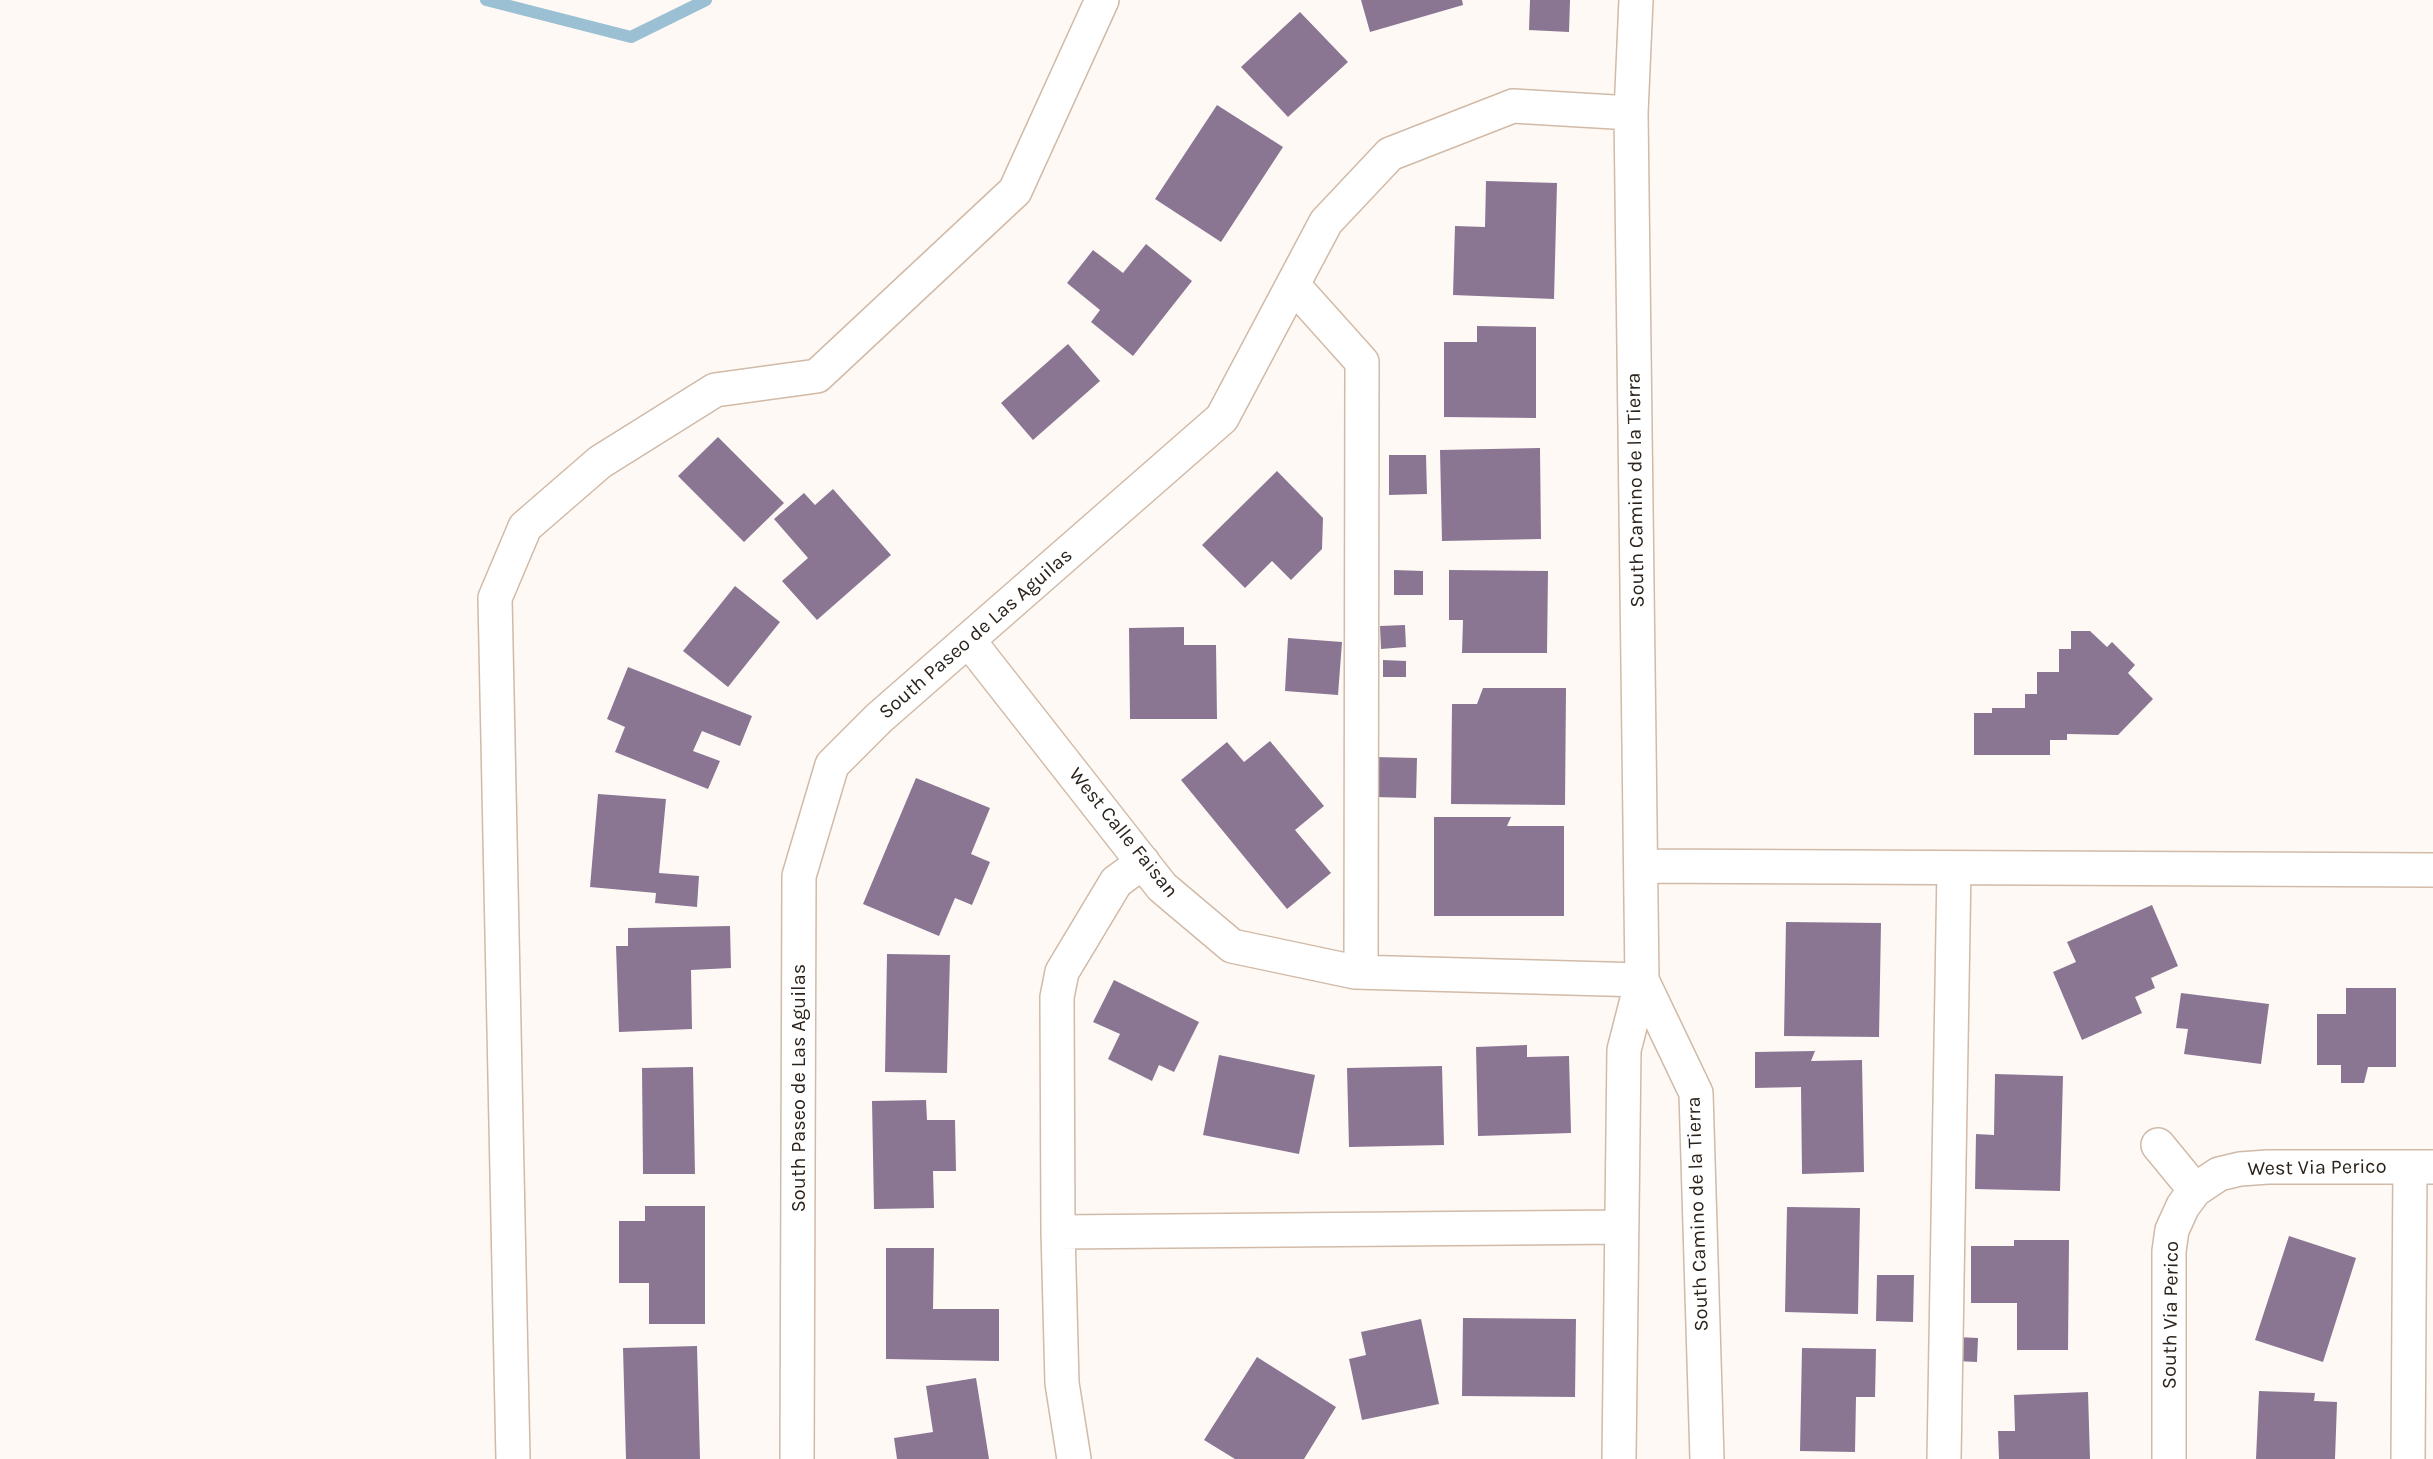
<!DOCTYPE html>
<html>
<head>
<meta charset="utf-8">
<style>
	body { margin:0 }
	canvas { display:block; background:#fef9f5 }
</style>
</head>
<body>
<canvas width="2433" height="1459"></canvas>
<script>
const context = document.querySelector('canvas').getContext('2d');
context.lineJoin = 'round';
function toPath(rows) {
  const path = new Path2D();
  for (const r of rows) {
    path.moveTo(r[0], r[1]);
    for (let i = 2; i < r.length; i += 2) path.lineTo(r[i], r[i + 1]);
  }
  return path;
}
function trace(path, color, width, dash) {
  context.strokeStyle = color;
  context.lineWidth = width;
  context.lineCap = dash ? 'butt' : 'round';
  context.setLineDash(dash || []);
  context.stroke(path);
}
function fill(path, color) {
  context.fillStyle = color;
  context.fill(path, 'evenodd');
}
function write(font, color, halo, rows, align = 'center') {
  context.font = font + ' Karla,sans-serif';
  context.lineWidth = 5;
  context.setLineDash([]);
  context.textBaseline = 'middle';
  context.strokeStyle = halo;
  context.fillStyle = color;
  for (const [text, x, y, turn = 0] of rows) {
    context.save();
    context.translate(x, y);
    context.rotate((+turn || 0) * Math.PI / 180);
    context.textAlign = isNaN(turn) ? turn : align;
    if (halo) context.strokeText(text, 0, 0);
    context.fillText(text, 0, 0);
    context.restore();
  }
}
trace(toPath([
	[486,0,631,37,706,0]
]), '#9bc0d4', 12);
fill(toPath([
	[1361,0,1462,0,1463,5,1370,32],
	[1530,0,1570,0,1569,32,1529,30],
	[1300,12,1348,62,1288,117,1241,67],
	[1217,105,1283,147,1221,242,1155,199],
	[1486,181,1557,183,1554,299,1453,295,1455,226,1485,227],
	[1146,244,1192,281,1133,356,1091,322,1100,310,1067,283,1093,250,1123,273],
	[1477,326,1536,327,1536,418,1444,417,1444,342,1477,342],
	[1068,344,1100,381,1033,440,1001,403],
	[718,437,784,503,744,542,678,476],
	[1540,448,1541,539,1442,541,1440,450],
	[1389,455,1426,455,1427,494,1389,495],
	[1277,471,1323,518,1322,549,1291,580,1272,561,1245,588,1202,545],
	[833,489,891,555,817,620,782,581,808,558,774,519,804,493,815,505],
	[1394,570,1423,571,1423,595,1394,595],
	[1449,570,1548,571,1547,653,1462,653,1463,620,1449,620],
	[735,586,780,622,728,687,683,651],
	[1405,625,1406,647,1381,649,1380,626],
	[1184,627,1184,645,1216,645,1217,719,1130,719,1129,628],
	[2071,631,2090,631,2107,647,2112,642,2135,665,2128,673,2153,699,2118,735,2067,734,2067,740,2050,740,2050,755,1974,755,1974,713,1992,713,1992,708,2025,708,2025,694,2037,694,2037,672,2059,672,2059,649,2071,649],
	[1288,638,1342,642,1338,695,1285,691],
	[1383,660,1406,661,1406,677,1383,677],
	[628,667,752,716,740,746,702,731,693,751,720,761,708,789,615,752,625,727,607,719],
	[1483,688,1566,688,1565,805,1451,804,1452,704,1477,704],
	[1270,741,1324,806,1295,830,1331,873,1287,909,1181,780,1227,742,1244,762],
	[1374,757,1417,758,1416,798,1374,797],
	[916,778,990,808,971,854,990,862,972,905,955,898,939,936,863,904],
	[598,794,666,799,659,873,699,876,697,907,655,903,656,893,590,887],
	[1434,817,1511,817,1507,826,1564,826,1564,916,1434,916],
	[2152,905,2178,966,2151,978,2155,988,2135,997,2142,1013,2082,1040,2053,972,2076,962,2067,942],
	[1786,922,1881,923,1879,1037,1784,1036],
	[730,926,731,968,691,970,692,1029,619,1032,616,946,628,946,628,928],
	[887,954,950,955,947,1073,885,1072],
	[1114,980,1199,1022,1174,1072,1159,1065,1152,1081,1108,1059,1120,1034,1093,1022],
	[2346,988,2396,988,2396,1067,2368,1067,2364,1083,2341,1083,2341,1065,2317,1065,2317,1014,2346,1014],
	[2181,993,2269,1004,2261,1064,2184,1054,2188,1029,2176,1028],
	[1527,1045,1527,1057,1569,1056,1571,1133,1478,1136,1476,1047],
	[1815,1051,1811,1061,1862,1060,1864,1172,1802,1174,1801,1087,1755,1088,1755,1052],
	[1219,1055,1315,1075,1299,1154,1203,1135],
	[1442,1066,1444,1145,1349,1147,1347,1068],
	[693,1067,695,1174,643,1174,642,1068],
	[1995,1074,2063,1076,2060,1191,1975,1189,1976,1134,1994,1135],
	[926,1100,927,1120,955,1120,956,1171,933,1171,934,1208,874,1209,872,1101],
	[645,1206,705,1206,705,1324,649,1324,649,1283,619,1283,619,1221,645,1221],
	[1787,1207,1860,1208,1858,1314,1785,1312],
	[2289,1236,2356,1258,2323,1362,2255,1340],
	[2014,1240,2069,1240,2068,1350,2017,1350,2017,1303,1971,1303,1971,1246,2014,1246],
	[886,1248,934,1248,933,1309,999,1309,999,1361,886,1359],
	[1877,1275,1914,1275,1913,1322,1876,1321],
	[1463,1318,1576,1319,1575,1397,1462,1396],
	[1421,1319,1439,1404,1362,1420,1349,1359,1366,1355,1361,1332],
	[1957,1337,1978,1338,1977,1362,1956,1361],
	[697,1346,700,1459,626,1459,623,1348],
	[1802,1348,1876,1349,1875,1397,1856,1397,1855,1452,1800,1451],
	[1257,1357,1336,1407,1304,1459,1235,1459,1204,1440],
	[976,1378,989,1459,897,1459,894,1438,933,1432,926,1386],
	[2259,1391,2315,1393,2314,1401,2337,1402,2335,1459,2256,1459],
	[2088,1392,2090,1459,1999,1459,1998,1431,2015,1431,2014,1395]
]), '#8a7693');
const minor = toPath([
	[1293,285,1362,362,1361,972],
	[969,641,1162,887,1232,946,1355,972,1642,980],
	[1143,862,1116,882,1062,972,1057,997,1058,1232,1622,1227],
	[1641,866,2433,870],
	[1642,980,1696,1093,1707,1459],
	[2158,1145,2195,1190],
	[1058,1232,1062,1383,1074,1459],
	[513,1459,495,598,525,527,600,462,715,390,817,376,1015,191,1102,0],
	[797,1459,799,876,832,765,879,718,1222,418,1326,222,1390,154,1513,106,1631,113],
	[1619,1459,1624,1050,1642,980,1631,113,1636,0],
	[1944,1459,1954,868],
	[2169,1459,2169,1251,2172,1230,2183,1206,2195,1190,2219,1174,2240,1169,2268,1167,2433,1167],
	[2408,1459,2410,1167]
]);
trace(minor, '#d1baa7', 36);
trace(minor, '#fff', 33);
write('20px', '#2b231b', '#fff', [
	["South Camino de la Tierra",1636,490,-91],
	["South Paseo de Las Aguilas",976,634,-41],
	["West Calle Faisan",1123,833,51],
	["South Paseo de Las Aguilas",799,1088,-90],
	["West Via Perico",2317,1168,-1],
	["South Camino de la Tierra",1698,1214,-92],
	["South Via Perico",2171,1315,-89]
]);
</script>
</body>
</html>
